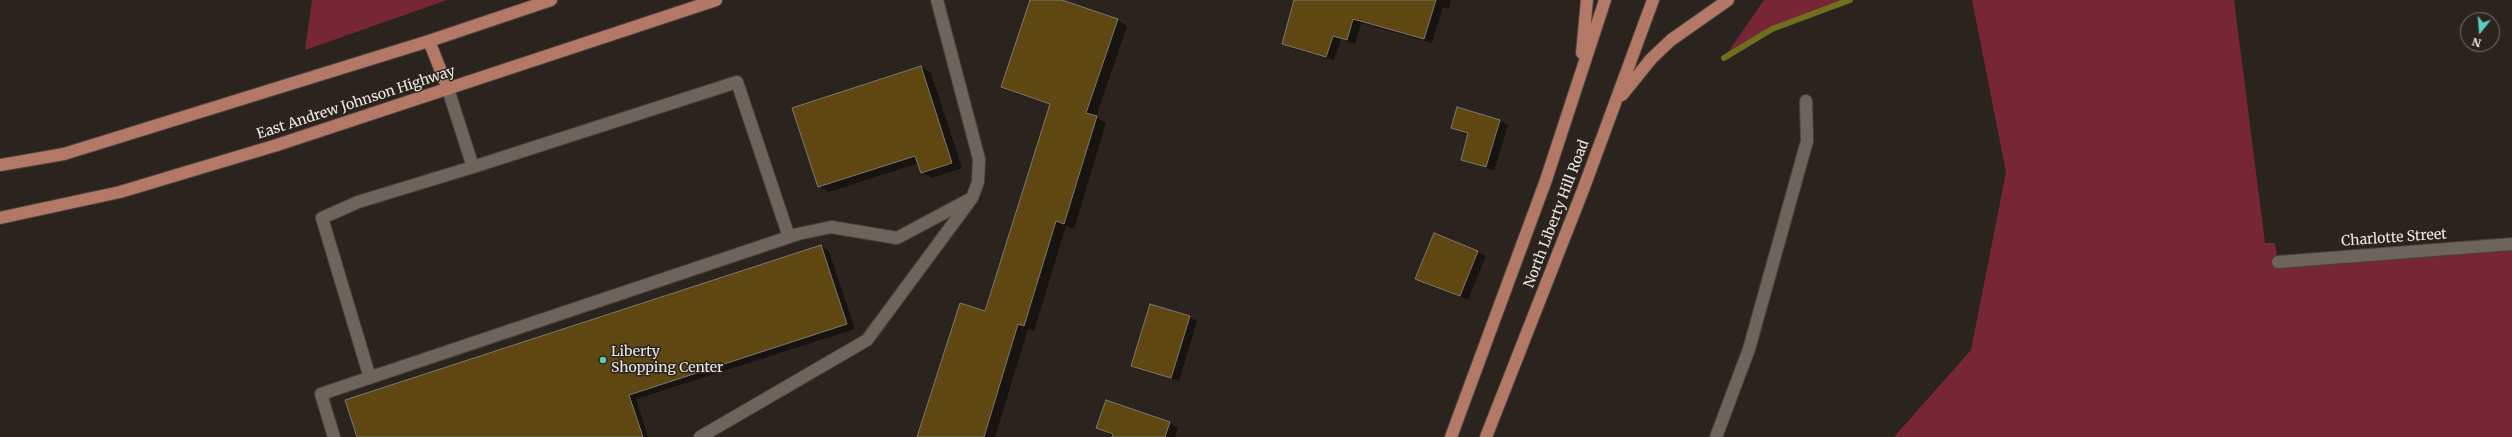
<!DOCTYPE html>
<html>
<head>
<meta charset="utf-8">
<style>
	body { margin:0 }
	#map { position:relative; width:2512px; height:437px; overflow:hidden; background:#2b241e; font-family:Merriweather,serif }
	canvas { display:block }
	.north { position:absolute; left:2460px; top:12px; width:40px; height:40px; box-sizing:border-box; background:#2b241e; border:1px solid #79726d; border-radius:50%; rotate:197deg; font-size:11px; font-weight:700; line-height:16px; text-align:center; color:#eee8e4 }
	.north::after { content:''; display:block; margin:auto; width:14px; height:18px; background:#5acebd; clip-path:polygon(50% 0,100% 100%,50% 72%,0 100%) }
</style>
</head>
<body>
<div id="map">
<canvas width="2512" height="437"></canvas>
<div class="north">N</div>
</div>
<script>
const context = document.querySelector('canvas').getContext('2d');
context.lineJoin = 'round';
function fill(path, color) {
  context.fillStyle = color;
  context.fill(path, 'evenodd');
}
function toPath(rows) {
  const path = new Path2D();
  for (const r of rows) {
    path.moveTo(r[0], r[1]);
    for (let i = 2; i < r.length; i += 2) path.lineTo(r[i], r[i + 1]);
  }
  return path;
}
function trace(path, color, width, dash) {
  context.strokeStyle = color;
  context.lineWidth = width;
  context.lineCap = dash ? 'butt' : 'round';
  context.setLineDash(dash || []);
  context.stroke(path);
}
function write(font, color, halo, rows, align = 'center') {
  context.font = font + ' Merriweather,serif';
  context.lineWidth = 3;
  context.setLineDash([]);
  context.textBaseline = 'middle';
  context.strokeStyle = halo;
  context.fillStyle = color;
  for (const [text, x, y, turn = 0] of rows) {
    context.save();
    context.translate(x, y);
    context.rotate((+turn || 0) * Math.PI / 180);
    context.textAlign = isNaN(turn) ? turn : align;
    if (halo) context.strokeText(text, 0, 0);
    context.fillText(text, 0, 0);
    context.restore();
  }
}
fill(toPath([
	[312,0,447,0,305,50],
	[1764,0,1850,0,1772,29,1724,58],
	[1972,0,2234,0,2265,243,2275,243,2278,262,2512,244,2512,437,1894,437,1971,350,2006,172]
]), '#772636');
fill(toPath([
	[1031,0,1059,0,1118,20,1127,26,1096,117,1106,123,1074,229,1066,226,1034,331,1028,329,995,437,918,437,986,312,1051,105,1012,92,1002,87],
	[1295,0,1451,0,1449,9,1443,7,1432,43,1361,23,1355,44,1341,39,1334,60,1291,48,1283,43],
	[921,67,931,73,962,168,932,178,922,172,919,163,829,192,819,186],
	[1500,121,1508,125,1494,171,1462,159,1469,135,1452,128],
	[821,246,829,251,855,329,636,399,648,437,359,437],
	[1478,252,1486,256,1468,300,1417,278],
	[1189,317,1197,321,1179,381,1132,365],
	[1107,401,1170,423,1178,428,1175,437,1114,437,1098,428]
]), '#0007');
trace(toPath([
	[1724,58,1772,29,1850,0]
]), '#6f6f1e', 6);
const building = toPath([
	[1030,0,1062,0,1118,19,1086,113,1097,116,1064,224,1056,221,1024,326,1018,324,984,437,917,437,960,303,985,311,1050,104,1001,87,1030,0],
	[1294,0,1436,0,1424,39,1353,19,1347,40,1333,36,1326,57,1282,44,1294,0],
	[921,66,952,163,921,173,915,156,818,187,792,108,921,66],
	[1457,107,1500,120,1486,167,1461,160,1468,133,1451,128,1457,107],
	[1434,233,1478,251,1460,296,1415,279,1434,233],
	[821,245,847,324,629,395,643,437,357,437,345,400,821,245],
	[1150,304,1190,316,1171,378,1131,366,1150,304],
	[1106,400,1170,422,1165,437,1112,437,1113,434,1096,428,1106,400]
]);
fill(building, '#5e4710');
trace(building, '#7e796f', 1);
const minor = toPath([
	[448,89,473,167,737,82,789,237],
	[2278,262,2512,244],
	[370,378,322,218,358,202,473,167],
	[334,437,321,394,798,234,831,227,897,238,972,198],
	[700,437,867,340,972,198,978,182,979,159,937,0],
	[1716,437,1749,349,1807,141,1806,101]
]);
const major = toPath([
	[429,41,448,89],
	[1582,53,1587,0],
	[1622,95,1651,59,1671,40,1728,0],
	[0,165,64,154,429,41,551,0],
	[0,218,120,192,277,145,716,0],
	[1451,437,1546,180,1605,0],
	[1486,437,1583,190,1653,0]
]);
trace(minor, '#48423d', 14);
trace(major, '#48423d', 14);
trace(minor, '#6d645d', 12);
trace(major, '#b47866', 12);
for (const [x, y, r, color] of [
	[603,360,4,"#5acebd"]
]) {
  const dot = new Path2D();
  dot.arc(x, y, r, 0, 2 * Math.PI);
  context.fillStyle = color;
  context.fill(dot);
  trace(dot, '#2b241e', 1.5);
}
write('14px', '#eee8e4', '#2b241e', [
	["East Andrew Johnson Highway",356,103,-18],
	["North Liberty Hill Road",1557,214,-69],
	["Charlotte Street",2394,238,-4]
]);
write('14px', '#eee8e4', '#2b241e', [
	["Liberty",611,352],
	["Shopping Center",611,368]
], 'left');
</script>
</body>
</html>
